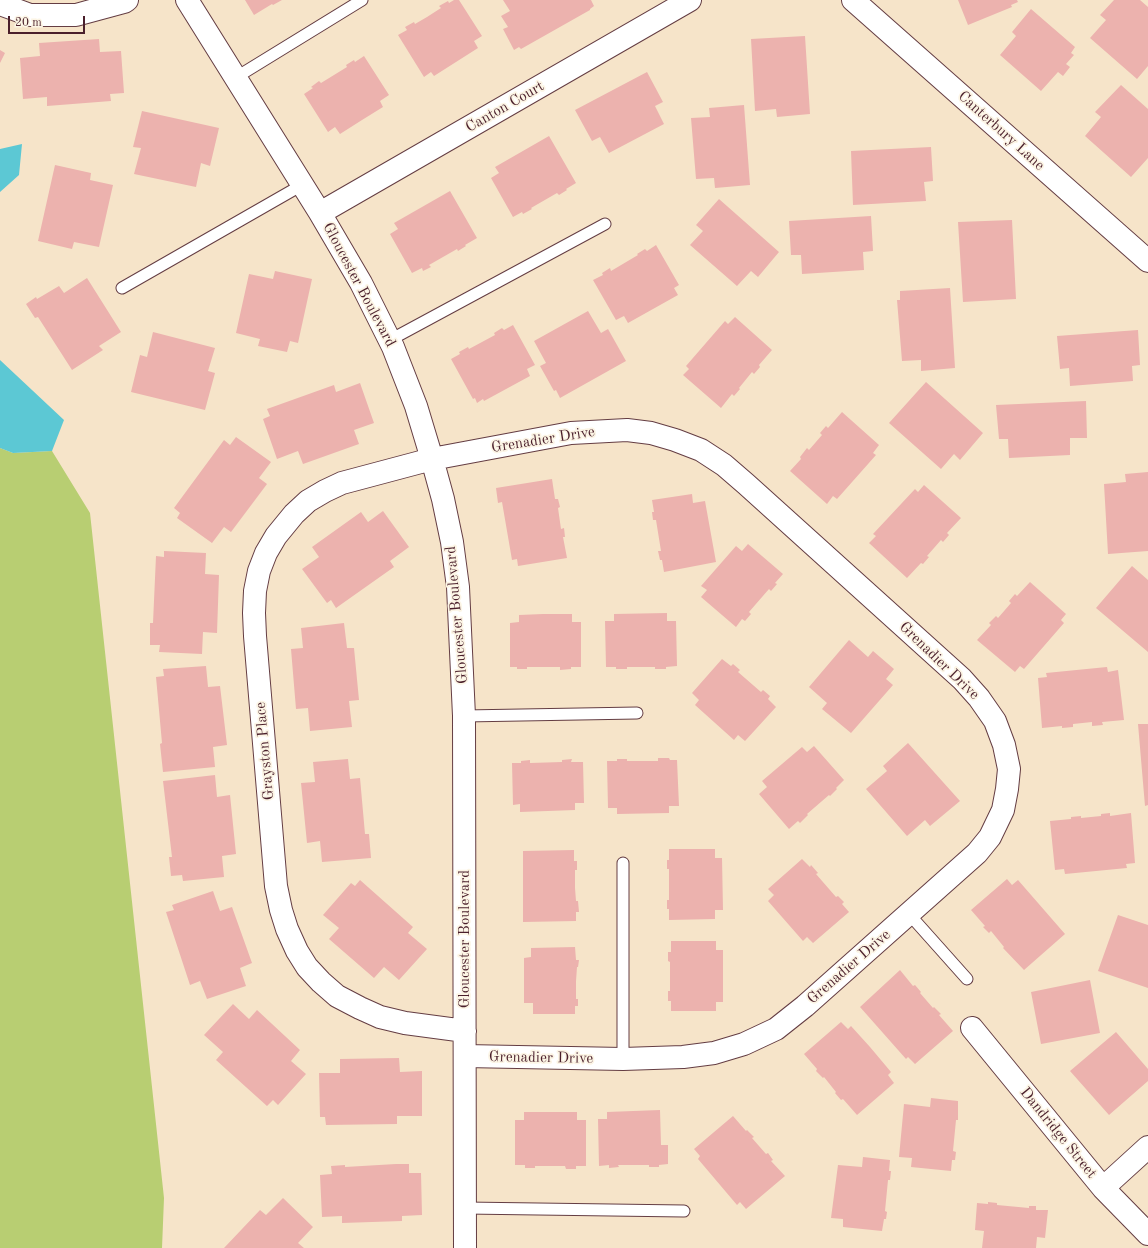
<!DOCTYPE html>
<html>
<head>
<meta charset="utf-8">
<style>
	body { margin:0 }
	#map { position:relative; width:1148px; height:1248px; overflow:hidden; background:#f6e4c9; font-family:"Old Standard TT",serif }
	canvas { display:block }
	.scale { position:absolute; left:8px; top:16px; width:77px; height:18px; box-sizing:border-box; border:2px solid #4a1f2b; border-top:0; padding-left:5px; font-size:12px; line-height:14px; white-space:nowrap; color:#4a1f2b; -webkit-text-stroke:3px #fcf5e5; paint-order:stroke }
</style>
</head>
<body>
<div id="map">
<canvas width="1148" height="1248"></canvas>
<div class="scale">20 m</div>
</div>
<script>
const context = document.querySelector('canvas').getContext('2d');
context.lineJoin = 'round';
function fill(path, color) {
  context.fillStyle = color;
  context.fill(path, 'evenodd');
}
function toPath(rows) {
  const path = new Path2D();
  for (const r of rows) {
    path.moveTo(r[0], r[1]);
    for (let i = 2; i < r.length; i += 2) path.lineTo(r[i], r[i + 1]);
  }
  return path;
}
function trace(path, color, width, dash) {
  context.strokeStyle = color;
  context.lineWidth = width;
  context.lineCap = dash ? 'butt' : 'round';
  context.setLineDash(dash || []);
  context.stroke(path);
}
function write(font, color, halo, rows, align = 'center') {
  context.font = font + ' "Old Standard TT",serif';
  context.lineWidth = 3.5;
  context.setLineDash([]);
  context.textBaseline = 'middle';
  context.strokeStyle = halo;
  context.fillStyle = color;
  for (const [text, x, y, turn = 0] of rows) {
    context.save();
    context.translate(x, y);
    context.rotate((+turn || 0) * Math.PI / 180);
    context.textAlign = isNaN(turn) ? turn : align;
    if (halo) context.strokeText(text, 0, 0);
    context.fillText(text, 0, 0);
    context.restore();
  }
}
fill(toPath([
	[0,448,13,453,52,451,90,513,164,1198,162,1248,0,1248]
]), '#b8ce72');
fill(toPath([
	[22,144,19,175,0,192,0,149],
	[0,360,64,420,52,451,13,453,0,448]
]), '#5cc8d4');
fill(toPath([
	[245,0,282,0,273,5,272,4,254,15],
	[454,0,459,0,482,36,474,41,478,48,434,76,431,72,424,77,398,35,407,30,405,27,414,22,415,24,427,17,441,8,439,6,448,1,449,3],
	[503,0,591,0,594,6,590,9,590,10,521,49,519,47,514,50,503,29,508,27,501,16,510,11],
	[958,0,1017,0,1018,2,1011,5,1012,7,968,25],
	[1114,0,1140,0,1148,7,1148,66,1137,79,1090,38,1106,20,1100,15],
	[1031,9,1075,47,1071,53,1074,55,1066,64,1070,67,1063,76,1058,72,1041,91,1000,55,1016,36,1012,32],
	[805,36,810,114,777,117,776,109,755,111,751,39],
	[99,39,100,52,121,51,124,93,110,94,111,101,47,106,47,97,23,99,20,58,40,56,39,43],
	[0,50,5,53,0,63],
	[364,56,389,95,380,101,383,107,362,120,340,134,335,127,328,132,304,94,313,88,311,87,319,81,321,83,347,67,346,65,354,60,355,62],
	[647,72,663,102,655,106,664,124,609,153,600,137,592,141,575,110],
	[1121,85,1148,109,1148,158,1131,177,1085,136,1101,117,1095,112],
	[744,105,750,185,715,188,714,178,696,179,691,118,710,117,709,108],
	[142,111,219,128,210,166,201,163,196,187,134,174,141,148,133,147],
	[549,136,576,183,566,189,567,190,559,195,557,193,531,208,532,209,523,214,522,212,513,217,491,178,499,173,495,167],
	[931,147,933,181,924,182,926,201,853,205,851,151],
	[55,165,91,173,90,180,113,185,99,247,74,242,72,249,38,241],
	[450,191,477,238,465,245,466,246,458,251,457,249,429,265,431,267,423,271,422,268,412,273,390,234,398,229,394,223],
	[719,199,779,252,758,277,751,271,737,286,690,245,703,231,696,225],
	[871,216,873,251,863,252,864,270,802,274,801,255,791,255,789,221],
	[1012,220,1016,299,963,302,958,222],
	[656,245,679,285,674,288,678,295,628,323,624,316,616,320,593,280,603,275,602,273,610,268,611,271,638,255,637,254,645,249,647,251],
	[275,271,312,279,298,343,290,341,287,352,258,346,260,339,236,333,249,274,273,279],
	[87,278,121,332,99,346,103,350,72,370,38,317,35,318,26,304,36,297,37,299,59,286,64,293],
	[950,288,955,368,921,371,921,360,902,361,897,300,900,300,900,291],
	[588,311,601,333,608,329,626,361,560,398,556,390,554,391,540,366,546,363,534,341],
	[735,317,772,350,759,365,760,367,754,374,752,372,739,388,740,389,734,396,732,394,721,408,683,375,689,369,686,366,725,321,728,324],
	[513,325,535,365,527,369,530,376,484,401,483,399,477,403,475,398,473,399,451,359,460,354,459,352,468,347,469,349,495,335,494,333,502,328,504,330],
	[1138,330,1140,365,1132,366,1133,381,1070,386,1069,368,1060,369,1057,336],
	[153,332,215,348,208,371,215,373,205,410,131,392,140,355,147,357],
	[926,382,983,433,960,460,954,454,941,469,889,423],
	[360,383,374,423,354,430,359,444,303,464,298,451,277,459,263,419,270,416,267,409,334,385,336,392],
	[1086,401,1087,438,1070,438,1070,455,1009,458,1008,439,999,439,996,405],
	[842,412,879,445,873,453,876,455,837,499,833,496,827,504,790,471,801,459,800,457,807,448,809,450,822,435,820,433,826,426,828,428],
	[236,437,271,462,259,478,267,484,231,532,224,527,212,543,177,518,180,513,174,508,224,440,230,445],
	[1148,472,1148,551,1108,554,1104,484,1126,482,1125,474],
	[552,479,555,499,558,499,560,507,558,508,561,529,564,528,565,537,563,537,567,558,518,566,517,559,512,560,502,502,498,503,496,488],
	[924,485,961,518,947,533,949,535,943,542,941,540,927,556,929,557,923,564,921,563,907,578,869,543,876,536,873,534,915,489,918,492],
	[692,494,693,503,705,501,716,562,664,572,662,560,660,560,658,551,661,551,656,520,653,520,652,512,654,512,652,500],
	[383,511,409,547,390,561,394,567,336,608,331,600,327,603,302,569,319,557,312,547,361,512,368,522],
	[748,544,783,574,775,583,777,584,771,591,769,589,749,612,751,614,745,621,742,619,736,627,701,597,707,590,701,586,736,546,742,551],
	[164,551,206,553,205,574,219,575,217,633,203,632,202,654,159,652,160,645,150,645,150,623,153,623,156,556,164,557],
	[1132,566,1148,580,1148,652,1096,608],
	[1030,582,1066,614,1061,620,1064,623,1024,669,1020,666,1015,672,977,640,991,625,989,623,996,616,998,618,1011,603,1009,601,1015,594,1017,596],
	[667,613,667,621,676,621,677,666,666,667,666,669,655,669,655,667,627,667,627,669,616,669,616,667,606,667,605,621,614,621,614,614],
	[543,614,572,614,572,622,581,622,581,667,571,667,571,669,560,670,560,667,527,667,527,669,517,669,517,667,510,667,510,623,519,622,519,615],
	[344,623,347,648,354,648,359,700,349,701,352,727,310,731,308,708,296,709,291,649,303,648,301,628],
	[849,640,868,657,873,651,894,669,886,679,893,685,851,733,822,709,827,703,809,687],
	[722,659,731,666,733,664,740,670,738,672,761,692,763,690,770,696,768,699,776,707,745,741,738,735,734,740,695,705,699,700,692,693],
	[206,666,208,687,220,686,227,745,213,747,215,767,163,772,160,744,162,743,156,677,164,676,163,669],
	[1107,667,1108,672,1118,670,1124,720,1102,722,1103,725,1092,726,1092,722,1073,724,1073,727,1062,728,1062,726,1042,728,1038,678,1047,677,1046,673],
	[1138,724,1148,724,1148,805,1145,806],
	[908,743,960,801,930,826,925,820,907,836,866,789,887,771,883,766],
	[814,746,844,780,836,788,837,789,830,796,829,795,807,814,808,815,800,823,798,821,789,829,759,794,767,787,762,781,802,747,807,752],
	[658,758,669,758,670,760,677,760,679,806,669,806,669,813,617,814,617,808,608,808,607,761,617,761,617,759,627,759,627,761,658,761],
	[348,759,350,779,360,778,365,834,369,834,371,858,322,862,320,841,307,843,301,783,315,782,313,762],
	[572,759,571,762,583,762,584,803,575,803,575,810,520,812,520,804,513,805,512,763,521,763,521,761,530,760,530,763,562,762,562,760],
	[215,775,217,797,230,795,236,854,222,856,224,877,183,881,182,875,171,876,169,857,172,857,163,781],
	[1110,813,1110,816,1131,813,1135,863,1126,864,1127,868,1065,874,1064,869,1055,870,1050,821,1071,819,1071,817,1081,816,1081,818,1101,816,1101,814],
	[669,849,715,849,715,858,722,858,723,910,715,910,715,919,669,920,669,909,667,909,667,900,669,900,669,869,667,869,667,860,669,860],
	[574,850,574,861,577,861,577,870,575,870,575,888,576,901,578,901,579,912,576,912,576,921,523,922,523,851],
	[802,859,810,867,811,865,818,873,816,874,836,897,838,896,844,902,842,904,849,912,813,943,807,937,803,941,768,901,774,895,768,889],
	[1007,879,1012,885,1018,880,1065,934,1024,970,1003,948,1004,947,991,931,989,933,983,927,985,926,971,910],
	[360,880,413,927,408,933,427,949,399,980,384,967,374,978,329,939,339,928,323,915,351,883,355,886],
	[213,891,220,911,232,907,252,963,240,968,246,986,207,999,200,981,190,985,166,912,174,910,172,905],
	[1118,915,1148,925,1148,988,1098,971],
	[671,941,716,941,716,950,723,950,723,1002,716,1002,716,1011,671,1011,671,1001,668,1001,668,991,670,991,670,962,668,961,668,952,671,952],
	[575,947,576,960,579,960,578,967,577,967,576,981,576,999,578,999,578,1006,575,1006,575,1014,533,1014,533,1003,524,1003,524,958,531,957,531,948],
	[900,970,913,986,915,985,921,992,920,993,933,1008,934,1007,941,1014,939,1015,953,1031,915,1064,908,1057,906,1059,860,1007],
	[1090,980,1100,1033,1041,1044,1031,992],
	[233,1004,249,1019,257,1010,300,1050,291,1061,306,1074,278,1105,273,1100,267,1106,216,1060,223,1052,204,1035],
	[841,1022,848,1029,851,1026,870,1047,891,1072,888,1075,894,1083,857,1115,843,1099,841,1100,835,1093,836,1092,824,1077,823,1078,816,1071,817,1069,804,1054],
	[1116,1032,1148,1069,1148,1081,1109,1115,1070,1071],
	[399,1058,400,1072,422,1071,422,1116,397,1116,397,1124,326,1125,325,1117,320,1117,319,1073,340,1073,340,1059],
	[931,1098,958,1101,958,1120,956,1120,953,1151,956,1152,955,1160,952,1160,951,1171,911,1167,912,1158,899,1157,904,1104,930,1107],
	[660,1110,661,1145,668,1145,668,1164,659,1165,659,1167,649,1167,649,1165,618,1165,619,1167,609,1168,609,1165,599,1166,598,1119,607,1119,607,1112],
	[524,1112,577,1112,577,1120,586,1120,586,1166,576,1166,576,1169,566,1169,565,1166,535,1166,535,1168,525,1168,525,1165,515,1165,515,1120,524,1120],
	[733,1116,746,1131,747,1130,754,1137,752,1138,766,1154,768,1153,773,1160,771,1161,785,1176,746,1209,740,1202,737,1205,698,1159,700,1156,694,1149],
	[863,1157,890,1160,889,1171,891,1171,890,1180,888,1180,885,1211,887,1212,886,1219,884,1219,882,1231,843,1227,843,1219,831,1218,838,1165,862,1167],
	[396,1164,409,1164,409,1173,421,1173,422,1215,402,1216,402,1221,342,1223,342,1216,322,1217,320,1175,332,1174,331,1166,345,1165,345,1167],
	[283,1198,313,1227,298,1243,304,1248,224,1248,260,1210,266,1215],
	[988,1202,997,1203,997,1205,1029,1208,1029,1206,1036,1206,1036,1210,1048,1210,1045,1238,1037,1237,1036,1248,982,1248,984,1231,975,1230,977,1203,988,1204]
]), '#ecb2ae');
const lane = toPath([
	[235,78,362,0],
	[122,288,302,185],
	[390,340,605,224],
	[464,716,637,713],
	[909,914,967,979],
	[623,1059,623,863],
	[465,1208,684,1211]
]);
const street = toPath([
	[187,0,320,213,361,283,393,347,416,406,432,459,443,499,452,542,458,587,464,716,465,1248],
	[853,0,1148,261],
	[0,4,30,15,76,15,124,2,127,0],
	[320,213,690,0],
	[972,1028,1103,1188,1148,1234],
	[465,1031,405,1023,380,1017,360,1008,337,996,321,982,307,967,297,951,287,929,281,910,276,886,255,636,254,613,255,591,259,571,266,553,276,536,294,514,308,501,325,491,342,483,432,459,571,433,627,430,651,433,675,440,701,450,724,465,746,484,962,679,979,698,995,721,1004,745,1009,769,1007,789,1003,810,990,837,977,853,805,1006,776,1029,744,1044,714,1053,683,1057,623,1059,465,1056],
	[1103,1188,1148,1147]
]);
trace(lane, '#643d43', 13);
trace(street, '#643d43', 24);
trace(lane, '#fff', 11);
trace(street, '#fff', 22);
write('15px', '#4a1f2b', '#fcf5e5', [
	["Canton Court",505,107,-30],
	["Canterbury Lane",1001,131,42],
	["Gloucester Boulevard",359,285,62],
	["Grenadier Drive",543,440,-9],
	["Gloucester Boulevard",457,615,-95],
	["Grenadier Drive",939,661,44],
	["Grayston Place",265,751,-95],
	["Gloucester Boulevard",465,939,-90],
	["Grenadier Drive",849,967,-41],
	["Grenadier Drive",541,1058,1],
	["Dandridge Street",1058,1133,51]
]);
</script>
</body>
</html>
